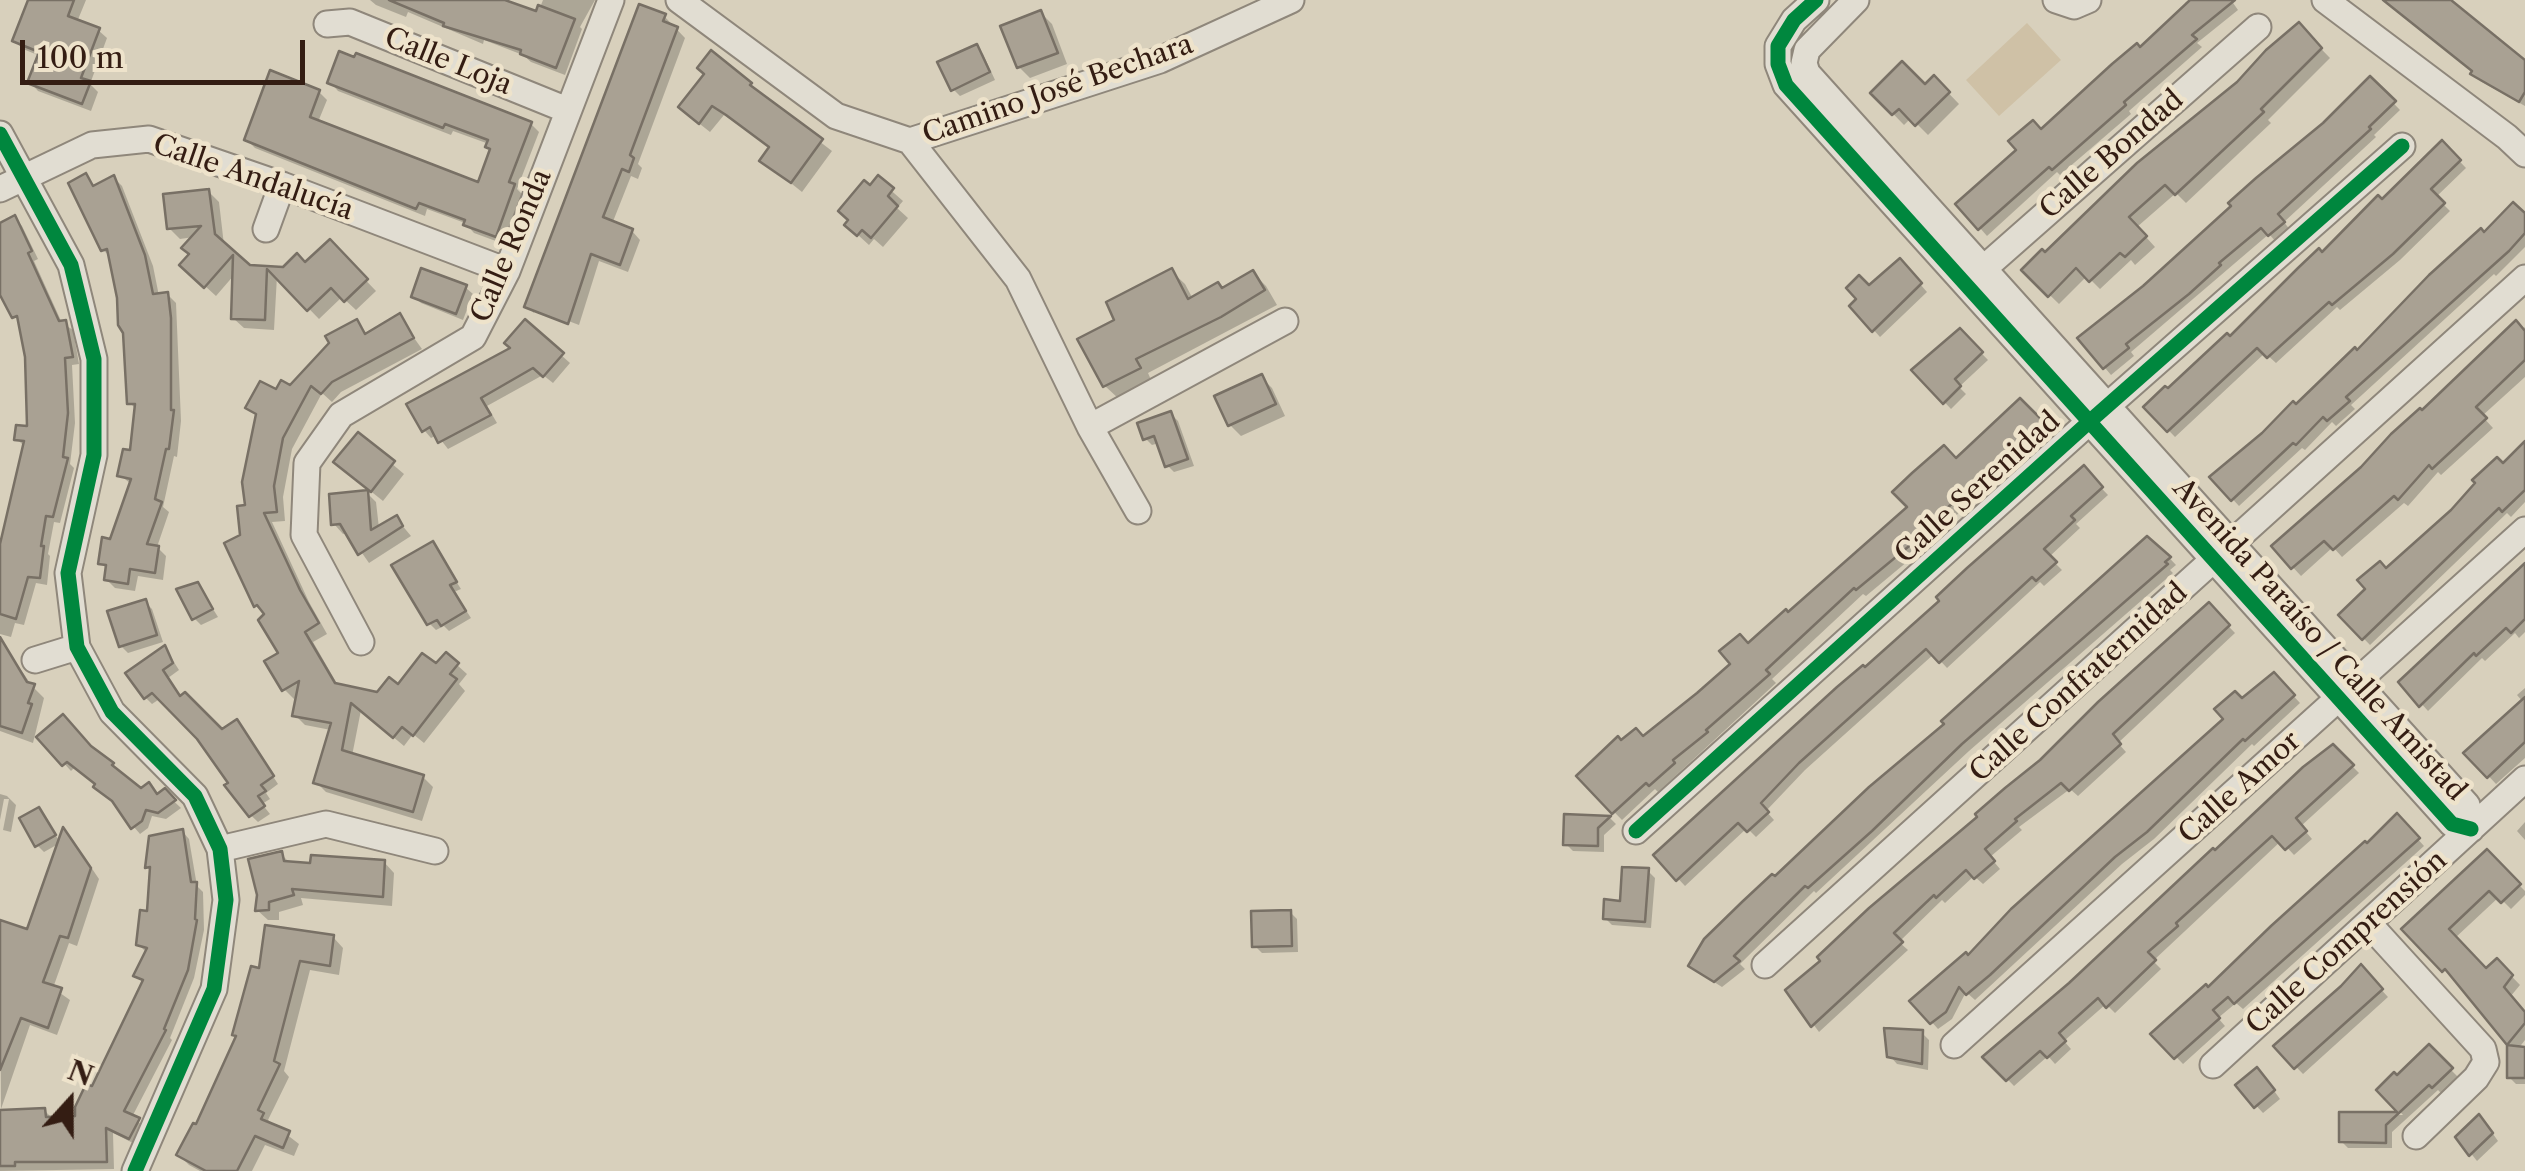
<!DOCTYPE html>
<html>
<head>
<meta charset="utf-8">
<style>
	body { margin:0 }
	#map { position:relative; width:2525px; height:1171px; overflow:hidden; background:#d8d0bc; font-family:"Libre Caslon Text",serif }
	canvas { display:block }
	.north { position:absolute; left:20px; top:1051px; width:100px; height:100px; -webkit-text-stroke:8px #eee3cb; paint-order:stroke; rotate:21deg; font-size:28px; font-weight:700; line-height:40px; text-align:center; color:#341d13 }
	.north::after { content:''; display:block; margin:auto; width:35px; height:45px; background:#341d13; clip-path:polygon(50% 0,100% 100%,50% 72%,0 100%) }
	.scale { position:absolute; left:20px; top:40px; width:285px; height:45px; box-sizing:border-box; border:5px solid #341d13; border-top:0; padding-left:12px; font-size:30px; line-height:35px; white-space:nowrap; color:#341d13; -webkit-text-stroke:8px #eee3cb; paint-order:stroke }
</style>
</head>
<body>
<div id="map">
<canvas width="2525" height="1171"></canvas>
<div class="north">N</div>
<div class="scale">100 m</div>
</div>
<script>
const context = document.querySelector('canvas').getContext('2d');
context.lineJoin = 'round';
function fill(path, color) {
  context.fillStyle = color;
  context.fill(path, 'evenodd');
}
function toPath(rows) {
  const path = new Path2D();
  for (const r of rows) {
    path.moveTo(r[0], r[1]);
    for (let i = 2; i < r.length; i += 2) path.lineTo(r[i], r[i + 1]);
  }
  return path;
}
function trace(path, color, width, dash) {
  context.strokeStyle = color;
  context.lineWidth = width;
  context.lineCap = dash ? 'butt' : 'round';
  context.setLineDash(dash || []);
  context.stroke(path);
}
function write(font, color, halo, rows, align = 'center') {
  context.font = font + ' "Libre Caslon Text",serif';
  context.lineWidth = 9;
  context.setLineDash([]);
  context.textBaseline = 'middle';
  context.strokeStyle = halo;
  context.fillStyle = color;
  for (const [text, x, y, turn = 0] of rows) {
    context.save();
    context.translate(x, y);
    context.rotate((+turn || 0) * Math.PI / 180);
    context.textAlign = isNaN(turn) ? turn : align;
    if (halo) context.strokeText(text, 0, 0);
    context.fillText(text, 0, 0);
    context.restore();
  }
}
fill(toPath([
	[2027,23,2061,60,1999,116,1966,80]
]), '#cfc1a6');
fill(toPath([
	[31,0,86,0,77,22,98,30,107,38,90,84,98,92,91,111,38,91,30,82,40,56,23,49,15,41],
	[370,0,499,0,537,15,543,0,595,0,580,27,582,29,565,75,531,62,523,55,484,40,483,44,408,12,406,17,376,5],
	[2189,0,2231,0,2238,10,2197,43,2202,47,2129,111,2131,114,2060,175,2057,172,1987,236,1959,204,2140,50,2187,6,2185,3],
	[2385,0,2447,0,2525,60,2525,106,2480,81,2475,72],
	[1041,13,1052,24,1067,64,1030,78,1019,67],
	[664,16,685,38,638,164,642,168,638,179,631,176,612,224,632,231,640,240,628,272,599,261,579,325,534,308,534,313,527,306],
	[2299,26,2330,58,2268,120,2271,123,2186,203,2176,193,2137,227,2155,247,2135,265,2131,260,2100,289,2087,276,2059,304,2024,270,2045,255,2239,84],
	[976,47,983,54,995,80,960,96,953,89],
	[1934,78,1959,104,1928,135,1911,118,1904,125,1873,93,1925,87],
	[2370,79,2400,110,2374,135,2376,137,2284,222,2290,230,2276,242,2269,234,2131,352,2134,356,2111,375,2081,339,2145,288,2325,125],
	[330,82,531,124,539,132,517,189,522,194,504,244,474,233,465,223,427,209,425,216,255,148,247,140,319,92,327,100,318,122,480,185,492,151,489,144,453,131,451,135,338,91],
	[750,84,760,96,832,151,802,192,762,160,771,148,724,115,710,132,691,117],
	[2442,143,2466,168,2436,197,2450,211,2400,260,2340,310,2337,307,2276,363,2265,353,2175,437,2146,407,2230,339],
	[86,176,96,187,114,178,122,186,153,266,159,296,168,295,176,303,181,421,177,457,174,456,163,507,169,512,157,547,166,556,163,580,138,576,135,591,115,588,106,579,108,570,101,563,112,541,131,484,120,475,132,453,137,410,130,403,120,297,112,258,103,250],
	[878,179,903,201,897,208,908,218,883,247,874,239,869,245,847,225],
	[208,191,219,202,224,245,249,268,284,269,305,265,330,243,376,291,356,310,342,297,319,319,277,276,274,330,244,328,233,318,235,274,216,296,193,275,194,237,180,239,169,228],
	[2525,217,2525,247,2496,276,2494,274,2351,405,2355,409,2336,426,2332,422,2305,450,2302,448,2239,506,2213,478,2357,353,2484,235],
	[15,218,22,226,38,259,34,261,62,323,73,330,79,364,72,365,75,423,70,464,74,468,60,523,54,522,48,554,50,556,47,585,36,583,24,625,15,623,11,637,0,634,0,544,25,447,17,439,29,429,27,357,21,324,4,296,0,298,0,226],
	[1906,268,1927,292,1880,337,1852,306],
	[1171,271,1185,284,1193,299,1223,290,1253,273,1266,286,1277,305,1148,373,1152,382,1119,399,1105,386,1118,321],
	[466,288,473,294,463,320,421,303,414,296],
	[399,317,422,349,341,392,332,402,322,393,292,449,283,497,285,521,272,522,309,602,327,634,313,642,339,687,378,695,398,688,437,667,457,665,467,674,459,684,465,691,424,743,413,734,404,746,361,710,352,756,423,777,433,787,422,821,326,792,316,782,331,730,305,725,295,715,298,696,294,699,284,689,281,654,266,616,256,606,228,544,243,536,258,417,248,408,291,388,357,322,368,335],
	[525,323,570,363,553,383,543,375,487,406,497,423,448,449,437,435,431,438,424,430,514,349],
	[2525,327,2525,377,2482,416,2493,428,2441,475,2438,472,2408,506,2404,503,2342,557,2333,547,2301,576,2274,547],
	[1960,331,1988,360,1959,387,1966,394,1951,409,1914,370],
	[1261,377,1272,388,1285,416,1241,436,1230,425],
	[2020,401,2052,434,2034,451,2031,448,1968,508,1966,506,1920,551,1866,596,1863,594,1772,679,1776,683,1658,792,1655,789,1622,820,1579,776,1621,743,1644,739,1733,664,1748,646,1788,615,1910,508],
	[1171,414,1178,421,1194,466,1174,472,1168,466,1159,443,1152,445,1145,438],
	[358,435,404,474,383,501,348,473],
	[2525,447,2525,502,2511,517,2507,513,2370,645,2341,615],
	[2083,469,2108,495,2076,524,2080,528,2049,557,2062,570,2044,586,2040,582,1947,668,1934,654,1805,770,1766,811,1774,820,1756,837,1747,828,1685,886,1656,855,1865,670],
	[367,493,376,502,379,528,396,518,411,536,369,563,348,533,343,534,334,524],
	[432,544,461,589,454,592,471,618,449,631,444,626,436,630,429,623],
	[2161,549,2176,565,2170,570,2173,573,1969,751,1816,893,1814,891,1740,964,1745,969,1722,987,1698,972,1775,880],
	[2525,566,2525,632,2519,638,2515,633,2485,661,2482,658,2428,711,2402,682],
	[198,585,218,617,201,625,194,618],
	[145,602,152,609,163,642,128,653,121,646],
	[2209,606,2235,633,2118,743,2126,752,2078,796,2070,789,2019,827,2022,830,1990,857,2000,869,1983,884,1974,876,1945,903,1942,900,1899,942,1908,950,1819,1032,1788,990,2042,762],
	[0,639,32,686,44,698,33,743,0,731],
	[165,648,179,670,168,678,182,698,221,732,237,722,278,784,266,793,270,799,262,804,270,814,258,822,241,806,231,783,199,737,161,698,152,704,145,697],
	[2274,675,2300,703,2254,746,2252,744,2154,839,2122,864,1975,1000,1966,992,1952,1019,1938,1029,1913,1001,1968,958],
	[2525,688,2525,758,2496,784,2467,753,2523,702,2517,695],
	[40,737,92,750,141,791,149,786,158,796,164,792,181,808,166,819,152,816,148,828,140,834,98,785,75,767,71,771],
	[2333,747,2359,773,2301,826,2312,839,2294,855,2281,841,2153,961,2161,969,2115,1013,2106,1004,2064,1041,2071,1049,2055,1064,2048,1056,2014,1086,1986,1057],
	[0,794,7,796,16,805,11,832,3,830,9,799,4,799,0,820],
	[39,810,60,842,64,832,72,839,99,879,77,946,69,943,53,988,70,1000,57,1035,30,1025,1,1109,0,930,28,933,60,843,44,852,37,845],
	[2397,816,2424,846,2243,1009,2236,1003,2218,1018,2225,1026,2183,1064,2154,1034,2208,990],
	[1567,817,1610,818,1616,824,1604,835,1604,852,1573,851,1566,844],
	[2525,822,2525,840,2517,831],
	[182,831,189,839,197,886,203,892,204,930,194,978,170,1038,172,1040,132,1117,146,1128,137,1145,113,1133,114,1169,0,1171,0,1111,44,1110,53,1119,78,1118,144,983,136,976,147,953,138,944,149,914,152,871,148,867],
	[2487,853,2525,891,2525,895,2511,909,2499,897,2455,938,2486,972,2497,961,2520,985,2510,997,2525,1014,2525,1040,2518,1049,2525,1050,2525,1084,2516,1084,2509,1077,2509,1044,2454,976,2452,978,2405,929],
	[281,854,291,864,384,862,394,873,392,906,301,898,303,905,279,912,279,920,268,920,257,910],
	[1648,871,1655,878,1651,928,1612,925,1605,918,1622,903],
	[1290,912,1297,919,1298,952,1262,953,1255,946],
	[333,937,343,948,339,975,310,970,284,1071,289,1077,268,1120,299,1144,294,1156,265,1145,252,1171,200,1171,189,1165,179,1155,197,1127,238,1037,261,971],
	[2361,968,2388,997,2303,1074,2276,1046],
	[1922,1033,1929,1040,1928,1070,1897,1064,1890,1056],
	[2429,1048,2458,1077,2441,1093,2438,1090,2392,1132,2392,1148,2348,1148,2341,1141,2342,1114,2403,1115,2379,1090,2397,1079],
	[2264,1077,2280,1099,2263,1113,2238,1086],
	[2486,1124,2498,1141,2477,1161,2458,1137]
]), '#0003');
const building = toPath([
	[28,0,74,0,68,16,100,28,81,78,91,81,82,104,27,83,39,52,12,41,28,0],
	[389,0,505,0,536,11,538,5,575,19,556,68,520,54,521,50,443,26,444,23,389,0],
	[2190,0,2235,0,2192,35,2197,39,2124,102,2126,105,2052,170,2049,167,1978,230,1955,204,2016,150,2008,141,2033,120,2041,129,2112,64,2137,43,2140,47,2190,0],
	[2383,0,2451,0,2525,60,2525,92,2519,102,2470,74,2472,71,2383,0],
	[639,4,666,14,663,21,678,27,630,155,634,158,629,172,622,169,603,217,633,229,620,265,591,254,568,324,524,307,639,4],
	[1041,10,1058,53,1017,68,1000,26,1041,10],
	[2299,22,2322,48,2261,109,2264,112,2175,195,2165,185,2129,217,2147,236,2125,257,2120,253,2089,282,2076,268,2048,297,2021,270,2042,249,2045,252,2137,163,2237,82,2266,50,2299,22],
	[977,44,990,72,951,91,937,62,977,44],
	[711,50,752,83,750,85,823,139,791,183,759,161,769,147,726,115,712,106,699,124,678,107,704,74,697,68,711,50],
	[339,51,354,57,356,53,532,122,509,182,515,184,496,237,463,225,465,220,419,203,416,209,244,140,270,70,320,90,310,117,478,182,490,149,485,147,488,140,445,124,443,128,327,83,339,51],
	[1902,61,1925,84,1934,75,1950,92,1915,126,1899,109,1892,115,1870,93,1902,61],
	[2370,76,2396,101,2369,127,2371,129,2278,214,2285,222,2268,236,2261,228,2219,263,2221,265,2189,294,2126,344,2129,348,2103,369,2077,338,2143,286,2231,206,2228,203,2256,178,2323,123,2370,76],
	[2442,140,2461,160,2431,189,2445,203,2393,254,2332,305,2329,302,2267,358,2257,348,2167,432,2143,407,2165,386,2168,388,2227,333,2230,336,2298,268,2319,248,2322,252,2378,195,2382,199,2442,140],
	[86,173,93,186,114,175,145,255,153,294,168,292,171,318,171,410,174,410,169,449,166,449,155,499,162,502,147,544,159,546,155,573,130,569,128,584,104,580,106,565,98,564,102,537,110,539,131,479,117,476,123,449,130,450,135,404,127,404,123,333,118,325,117,298,107,249,101,251,68,183,86,173],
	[878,175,894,188,888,196,898,206,871,238,862,230,857,236,844,225,848,220,838,211,864,180,870,185,878,175],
	[209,189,215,234,250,265,283,267,297,253,305,262,330,239,368,279,344,302,331,288,307,311,267,269,265,320,231,319,233,255,204,288,179,265,189,254,181,248,201,226,167,229,163,194,209,189],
	[2513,202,2525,213,2525,233,2509,251,2346,397,2350,401,2327,421,2323,417,2296,445,2293,443,2231,501,2209,477,2262,433,2293,401,2296,404,2355,347,2357,350,2429,275,2481,228,2484,232,2513,202],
	[15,215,32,251,28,253,59,321,66,320,73,357,65,358,68,413,63,457,68,458,53,517,46,516,41,546,44,546,40,578,28,577,16,619,0,614,0,544,24,441,14,440,16,425,27,426,25,357,17,316,12,318,0,295,0,223,15,215],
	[1900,258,1922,283,1872,332,1849,306,1856,299,1846,288,1859,275,1869,285,1900,258],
	[421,268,467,285,456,314,411,297,421,268],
	[1172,268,1188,299,1218,282,1222,288,1253,270,1265,290,1221,317,1136,359,1141,368,1103,387,1077,339,1114,320,1106,302,1172,268],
	[400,313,414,338,332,382,321,394,311,386,283,438,274,486,277,512,264,513,300,590,319,623,305,632,335,683,377,692,389,677,398,684,422,653,436,663,446,652,459,663,450,674,457,679,413,736,402,727,393,738,351,703,342,750,424,775,413,812,313,783,331,723,292,716,299,681,282,691,264,661,278,653,258,620,264,614,257,605,254,607,224,543,240,535,237,506,245,505,242,482,256,414,245,408,260,381,276,389,281,380,290,385,329,343,325,336,357,319,365,334,400,313],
	[525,319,564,353,543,377,533,368,481,398,491,415,438,443,430,427,422,432,406,404,510,348,504,343,525,319],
	[2516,320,2525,331,2525,360,2476,407,2487,418,2432,469,2429,465,2398,500,2394,496,2333,550,2324,541,2291,569,2271,546,2361,467,2391,434,2420,408,2422,410,2516,320],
	[1960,328,1983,352,1955,379,1961,386,1943,404,1911,370,1960,328],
	[1262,374,1276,404,1228,426,1214,396,1262,374],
	[2020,398,2046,424,2025,445,2022,442,1959,502,1956,500,1912,540,1914,542,1856,590,1854,588,1766,670,1770,674,1706,730,1708,732,1673,760,1675,763,1649,786,1646,783,1612,814,1576,776,1618,736,1621,740,1636,728,1643,736,1697,693,1730,664,1719,651,1740,634,1748,643,1786,609,1788,612,1907,507,1892,492,1912,473,1944,445,1956,458,2020,398],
	[1171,411,1188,459,1165,467,1154,436,1143,440,1137,423,1171,411],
	[358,432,395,461,371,492,333,462,358,432],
	[2525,441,2525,490,2502,512,2499,508,2362,640,2338,615,2365,589,2357,580,2380,561,2386,568,2451,510,2475,483,2472,480,2497,457,2503,463,2525,441],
	[2084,465,2103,487,2071,516,2075,520,2044,549,2057,562,2036,581,2032,577,1939,663,1926,649,1799,763,1761,803,1769,812,1747,832,1738,823,1676,881,1653,855,1837,687,1863,665,1865,667,1939,601,1936,597,1967,568,2084,465],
	[368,490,371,530,397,515,403,526,358,555,340,524,331,525,329,494,368,490],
	[2147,536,2171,557,2165,562,2168,564,1962,744,1872,831,1808,888,1805,886,1734,956,1740,961,1714,982,1688,966,1704,939,1742,902,1772,874,1775,876,1869,787,1944,724,1941,721,2147,536],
	[433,541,457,582,450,585,466,611,441,626,437,620,427,625,391,565,433,541],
	[2525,563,2525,619,2511,633,2506,628,2476,656,2474,653,2419,707,2398,682,2525,563],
	[198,582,213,609,192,620,176,589,198,582],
	[146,599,157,635,119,647,107,611,146,599],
	[2209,602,2230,625,2113,734,2121,744,2069,791,2061,783,2015,819,2017,821,1985,849,1995,861,1974,879,1966,870,1936,898,1934,895,1894,933,1903,942,1811,1027,1785,990,1820,961,1817,957,1869,908,1977,817,1975,814,2005,788,2040,760,2098,702,2209,602],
	[0,637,27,682,35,684,28,703,32,704,22,733,0,726,0,637],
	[165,645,173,663,163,670,180,696,185,692,222,729,237,719,274,776,261,785,266,791,258,796,265,806,249,817,224,785,228,783,197,739,152,693,144,699,125,673,165,645],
	[2274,672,2295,695,2245,741,2243,739,2147,832,2115,857,1990,975,1966,995,1959,987,1946,1012,1930,1024,1909,1001,1966,952,1968,955,2011,909,2223,719,2214,709,2235,691,2242,698,2274,672],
	[2525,697,2525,742,2487,778,2463,753,2525,697],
	[63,714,91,746,114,763,112,765,141,788,149,782,157,794,165,788,176,800,158,813,146,810,142,821,131,829,112,801,93,787,95,784,67,762,62,766,36,737,63,714],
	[2333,744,2354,765,2296,818,2307,831,2285,850,2272,836,2176,923,2178,926,2148,952,2156,960,2106,1008,2098,998,2059,1033,2066,1041,2047,1058,2040,1051,2006,1081,1982,1057,2069,983,2213,848,2215,850,2303,767,2333,744],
	[39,807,56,835,35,847,19,818,39,807],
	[2397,813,2420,838,2234,1004,2228,997,2213,1010,2220,1018,2174,1059,2150,1034,2206,984,2208,987,2271,926,2365,841,2367,843,2397,813],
	[1564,814,1611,816,1598,828,1598,846,1563,845,1564,814],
	[63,827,91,868,68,938,60,936,43,982,62,988,48,1028,21,1018,0,1070,0,920,27,929,63,827],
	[183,829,191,882,197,882,195,919,197,920,188,970,164,1029,166,1030,124,1111,140,1118,129,1139,106,1128,107,1162,15,1162,15,1166,0,1166,0,1110,45,1108,46,1117,75,1116,75,1107,86,1084,92,1086,143,980,133,976,147,948,136,945,140,910,147,911,150,867,145,868,149,836,183,829],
	[2487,849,2521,884,2501,903,2489,891,2449,929,2486,968,2497,958,2513,975,2504,987,2525,1012,2525,1023,2507,1045,2445,969,2442,972,2401,929,2487,849],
	[282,851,284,861,310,863,311,855,385,860,383,897,292,889,294,895,269,902,269,910,255,911,257,895,248,859,282,851],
	[1622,867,1649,868,1645,922,1603,919,1604,899,1620,901,1622,867],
	[1291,910,1292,946,1252,947,1251,911,1291,910],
	[265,925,334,935,330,966,300,961,274,1061,280,1064,258,1110,264,1113,261,1119,290,1131,283,1148,255,1136,237,1171,206,1171,176,1155,193,1123,196,1124,236,1036,232,1035,251,966,259,968,265,925],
	[2361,964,2383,989,2294,1069,2273,1046,2341,986,2361,964],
	[1884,1028,1923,1030,1922,1064,1887,1057,1884,1028],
	[2429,1044,2453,1068,2432,1088,2429,1085,2386,1125,2386,1143,2339,1142,2339,1112,2397,1112,2376,1090,2394,1072,2397,1075,2429,1044],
	[2507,1045,2525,1047,2525,1078,2507,1078,2507,1045],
	[2257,1067,2275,1090,2254,1108,2235,1085,2257,1067],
	[2479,1114,2493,1133,2469,1156,2455,1137,2479,1114]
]);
fill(building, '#a9a193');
trace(building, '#787065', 2.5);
const minor = toPath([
	[679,0,836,116,910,141,1160,60,1291,0],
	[1816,0,1794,20,1778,46,1778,64,1786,85,2452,824,2471,829],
	[1856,0,1807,50,1804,63,1807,73,2467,805,2471,829],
	[2056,0,2074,6,2088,0],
	[2325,0,2507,137,2525,154],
	[327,24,350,22,567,110],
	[0,134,71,265,94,359,94,455,68,573,77,647,112,712,195,796,220,849,226,900,214,989,135,1171],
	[910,141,1018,279,1090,427,1138,511],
	[0,189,92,145,149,139,282,185,507,271],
	[266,229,282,185],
	[1973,278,2258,27],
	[1090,427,1285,321],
	[361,642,304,535,307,463,341,415,473,337,507,271,611,0],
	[35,660,77,647],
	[1636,831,2089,422,2402,146],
	[220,849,326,824,435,851],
	[2368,923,2483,1049,2486,1062,2476,1078,2416,1136],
	[1765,965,2525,278],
	[1954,1045,2525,530],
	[2213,1065,2525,779]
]);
trace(minor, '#8f877b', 29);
trace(minor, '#e1ddd2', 25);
trace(toPath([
	[1816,0,1794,20,1778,46,1778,64,1786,85,2452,824,2471,829],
	[0,134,71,265,94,359,94,455,68,573,77,647,112,712,195,796,220,849,226,900,214,989,135,1171],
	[1636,831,2089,422,2402,146]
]), '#00873e', 15);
write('28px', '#341d13', '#eee3cb', [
	["Calle Loja",448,62,22],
	["Camino José Bechara",1058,90,-19],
	["Calle Bondad",2112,155,-41],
	["Calle Andalucía",253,178,19],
	["Calle Ronda",512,246,-67],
	["Calle Serenidad",1978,488,-42],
	["Avenida Paraíso / Calle Amistad",2319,640,48],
	["Calle Confraternidad",2079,683,-42],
	["Calle Amor",2240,788,-42],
	["Calle Comprensión",2347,943,-42]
]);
</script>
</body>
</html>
